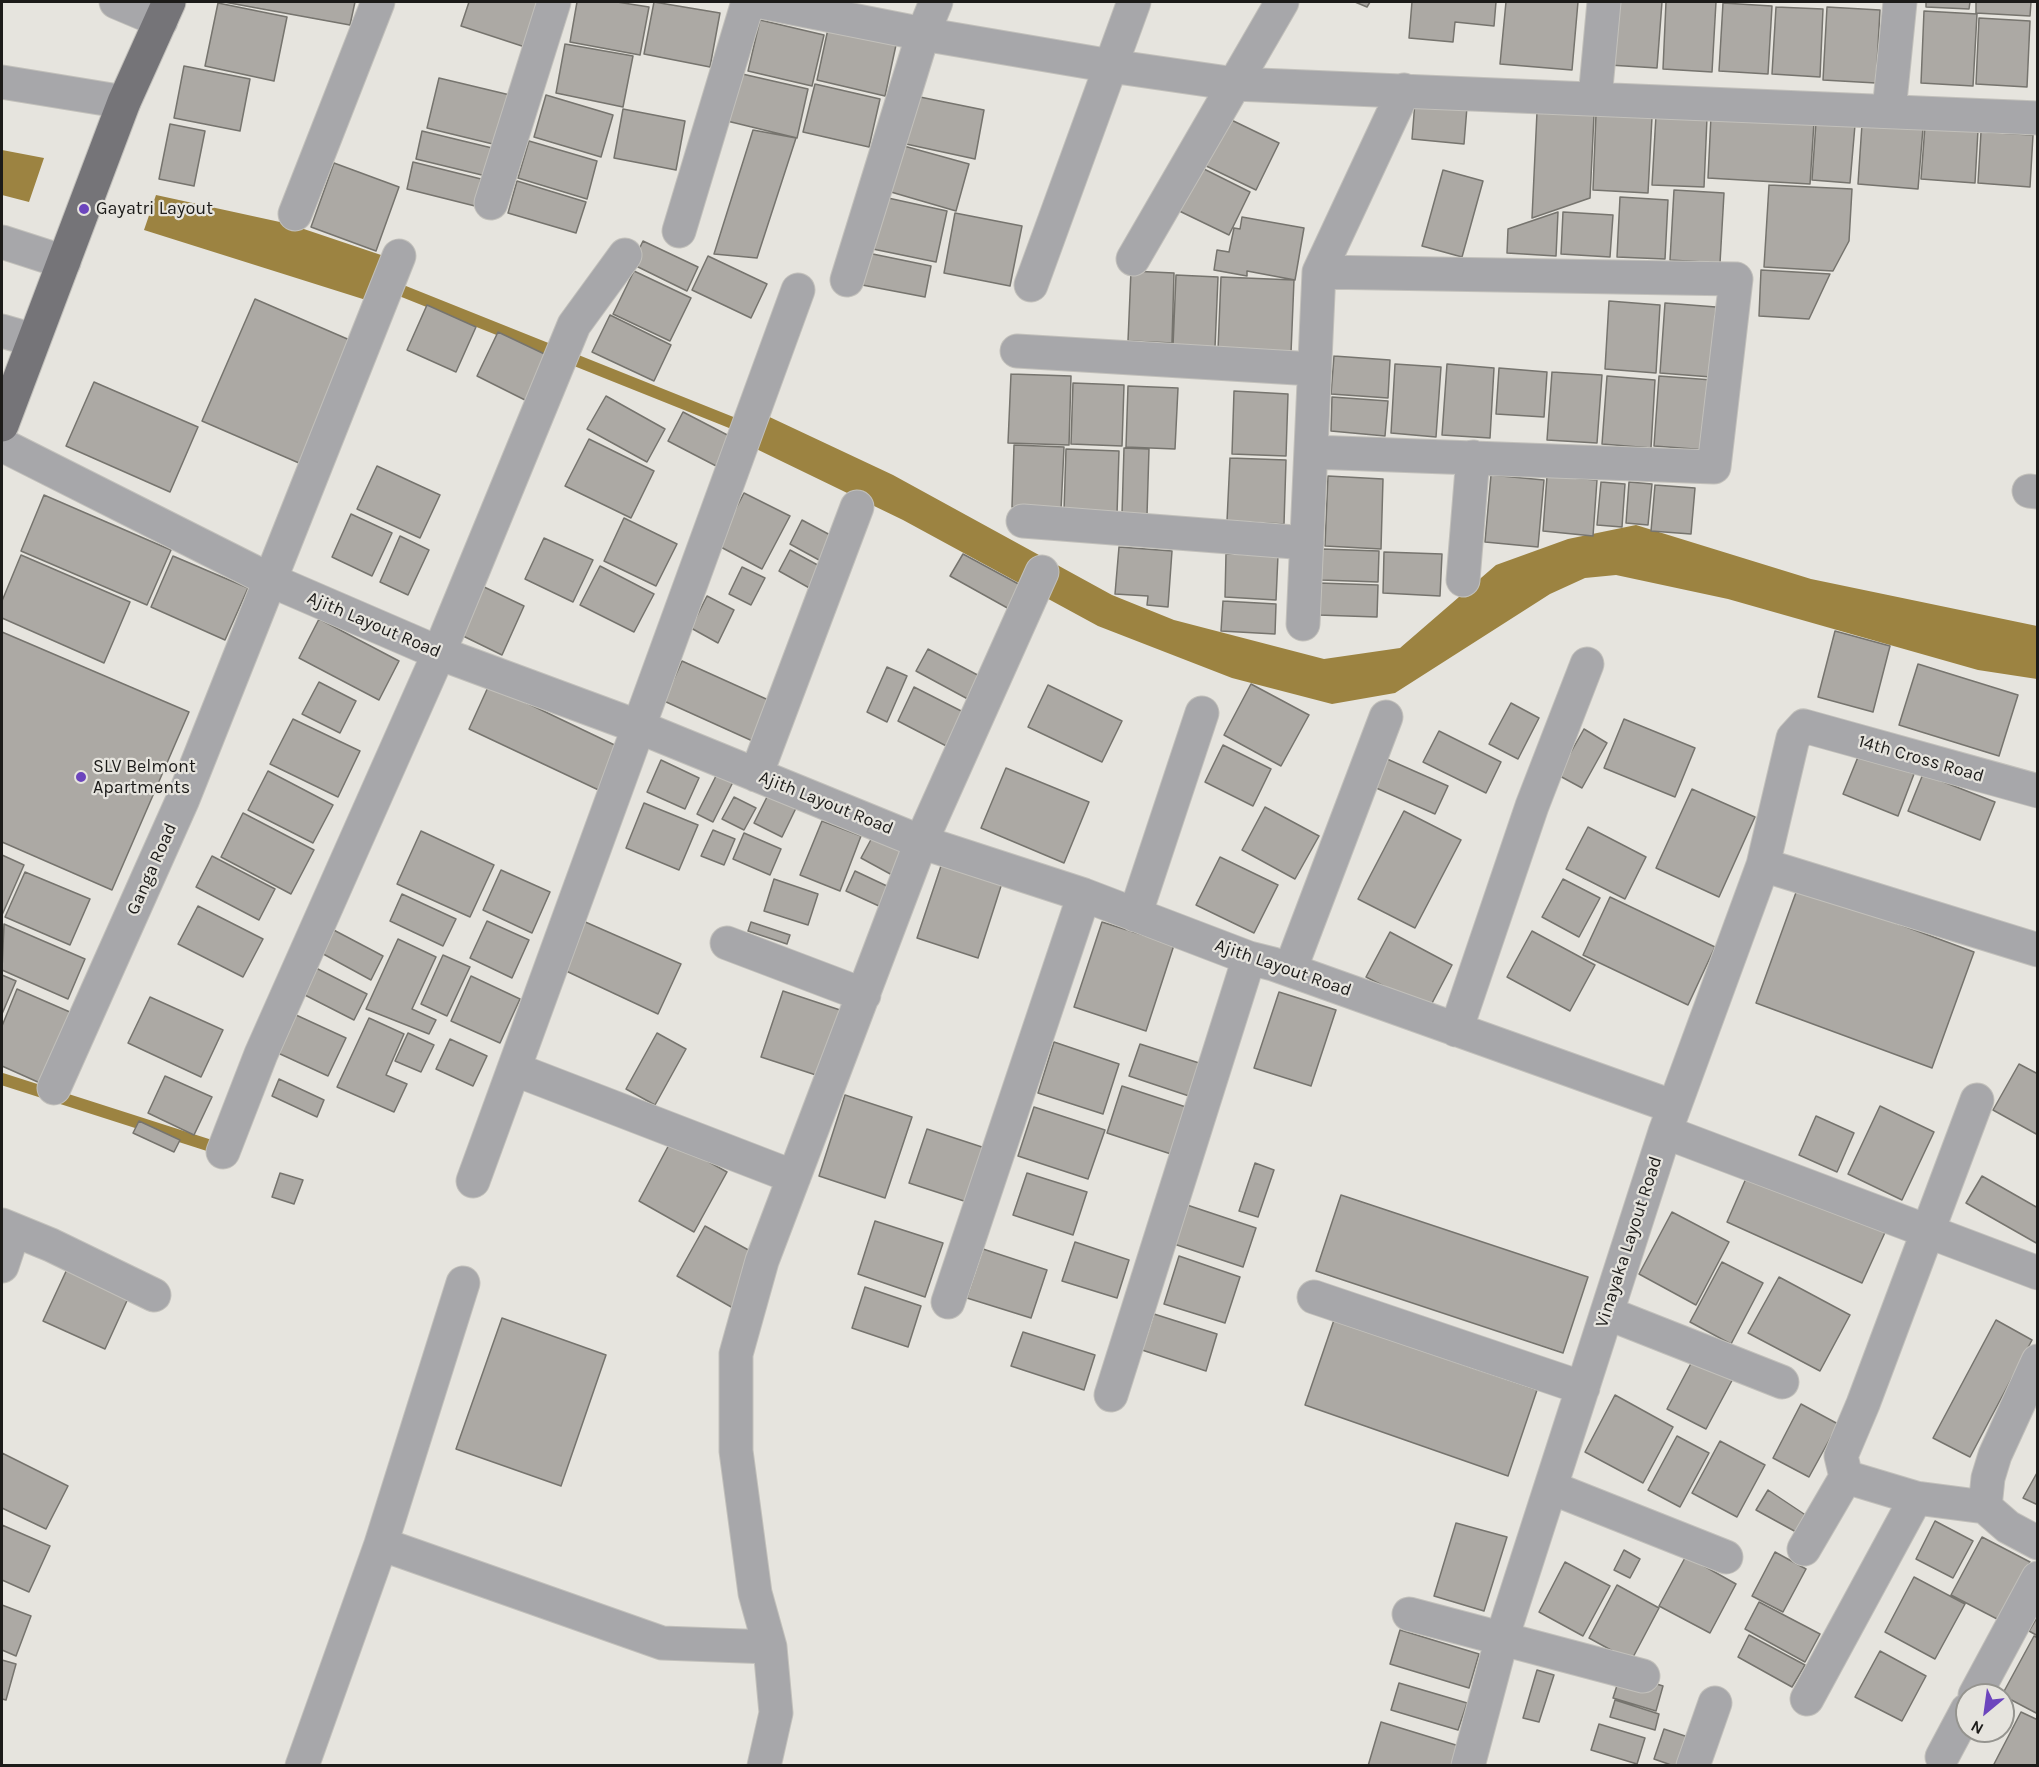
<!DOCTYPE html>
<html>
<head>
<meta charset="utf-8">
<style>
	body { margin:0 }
	#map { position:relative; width:2039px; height:1767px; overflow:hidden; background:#e6e4de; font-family:Karla,sans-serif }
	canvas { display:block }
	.frame { position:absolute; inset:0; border:3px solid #1c1b19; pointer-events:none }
	.north { position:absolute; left:1955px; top:1683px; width:60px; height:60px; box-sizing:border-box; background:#e6e4de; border:2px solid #95948f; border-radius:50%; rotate:209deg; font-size:16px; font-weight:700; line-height:24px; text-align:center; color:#1c1b19 }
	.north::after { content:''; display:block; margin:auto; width:21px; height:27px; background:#6c45bd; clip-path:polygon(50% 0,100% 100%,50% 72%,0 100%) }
</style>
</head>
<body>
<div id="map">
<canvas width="2039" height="1767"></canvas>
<div class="frame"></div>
<div class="north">N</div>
</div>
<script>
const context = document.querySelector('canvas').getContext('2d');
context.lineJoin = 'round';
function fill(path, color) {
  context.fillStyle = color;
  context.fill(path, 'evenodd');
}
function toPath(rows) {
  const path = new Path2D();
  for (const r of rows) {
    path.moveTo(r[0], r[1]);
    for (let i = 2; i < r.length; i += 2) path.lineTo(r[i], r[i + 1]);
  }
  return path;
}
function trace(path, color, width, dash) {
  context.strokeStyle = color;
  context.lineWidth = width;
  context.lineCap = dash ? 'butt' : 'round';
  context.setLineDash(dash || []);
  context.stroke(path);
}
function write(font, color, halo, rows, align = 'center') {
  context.font = font + ' Karla,sans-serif';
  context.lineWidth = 4.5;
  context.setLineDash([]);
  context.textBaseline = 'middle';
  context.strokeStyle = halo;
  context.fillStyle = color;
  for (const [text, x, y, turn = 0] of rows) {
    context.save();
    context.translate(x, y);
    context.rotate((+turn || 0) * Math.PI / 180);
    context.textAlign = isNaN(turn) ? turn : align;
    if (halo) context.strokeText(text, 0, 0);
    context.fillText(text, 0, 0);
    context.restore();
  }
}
fill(toPath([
	[2,150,44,158,29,202,2,195],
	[156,195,289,224,387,257,366,300,144,230],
	[761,413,893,475,1112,595,1174,620,1324,659,1400,648,1496,565,1568,539,1636,525,1811,579,2037,626,2037,679,1978,670,1728,599,1616,575,1585,578,1550,594,1395,693,1332,704,1232,678,1098,626,903,520,746,444]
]), '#9c8341');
trace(toPath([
	[390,286,745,428],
	[2,1079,211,1146]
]), '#9c8341', 12);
const building = toPath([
	[224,2,355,2,350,25,224,2],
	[469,2,543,2,528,48,461,26,469,2],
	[577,2,617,2,649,7,640,55,570,42,577,2],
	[654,2,720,13,710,67,644,54,654,2],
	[1355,2,1370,2,1367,7,1355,2],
	[1412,2,1496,2,1494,26,1455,22,1453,42,1409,38,1412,2],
	[1506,2,1578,2,1572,70,1500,64,1506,2],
	[1613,2,1662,2,1657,68,1609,65,1613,2],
	[1666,2,1716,2,1712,72,1663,69,1666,2],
	[1926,2,1970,2,1969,9,1926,7,1926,2],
	[1976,2,2031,2,2030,16,1976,13,1976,2],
	[218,3,287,17,274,81,205,66,218,3],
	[1723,3,1772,6,1768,74,1719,71,1723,3],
	[1776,7,1823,9,1820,77,1772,74,1776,7],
	[1827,7,1880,10,1876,83,1823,80,1827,7],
	[1924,11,1977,14,1973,86,1921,83,1924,11],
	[1979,18,2030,21,2027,87,1976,84,1979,18],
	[760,20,824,35,812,86,748,71,760,20],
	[828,29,896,45,885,96,817,80,828,29],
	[565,44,633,56,623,107,556,93,565,44],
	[184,66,250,79,240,131,174,118,184,66],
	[738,73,808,89,797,138,727,121,738,73],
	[439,78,510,95,497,145,427,128,439,78],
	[815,84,880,99,869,147,803,132,815,84],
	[546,95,613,115,601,157,534,137,546,95],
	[915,96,984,110,975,159,906,144,915,96],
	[1415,102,1467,107,1464,144,1412,139,1415,102],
	[623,109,685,121,676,170,614,158,623,109],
	[1537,112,1594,115,1590,198,1532,218,1537,112],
	[1596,114,1652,117,1648,193,1593,190,1596,114],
	[1221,115,1279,143,1256,190,1198,162,1221,115],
	[1656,115,1707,118,1704,187,1652,185,1656,115],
	[1711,116,1814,122,1810,184,1708,178,1711,116],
	[1816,122,1855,125,1850,183,1812,180,1816,122],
	[170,124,205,131,194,186,159,179,170,124],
	[1862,124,1923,128,1918,189,1858,184,1862,124],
	[1925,126,1978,130,1975,183,1921,179,1925,126],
	[753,130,796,138,757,258,714,254,753,130],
	[422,131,492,148,486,176,416,159,422,131],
	[1981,132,2033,135,2030,187,1978,183,1981,132],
	[529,141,597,161,587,199,518,178,529,141],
	[904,146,969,164,956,211,891,192,904,146],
	[413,162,481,179,475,206,407,189,413,162],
	[334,163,399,187,376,251,311,227,334,163],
	[1192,163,1250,192,1229,235,1171,207,1192,163],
	[1443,170,1483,181,1462,257,1422,246,1443,170],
	[517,181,586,202,576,233,508,213,517,181],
	[1769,185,1852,189,1849,241,1833,271,1764,267,1769,185],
	[1674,190,1724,193,1720,263,1670,260,1674,190],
	[879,196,947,211,936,262,868,248,879,196],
	[1620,197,1668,200,1665,259,1617,257,1620,197],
	[1558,212,1556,256,1507,253,1508,229,1558,212],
	[1563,212,1613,215,1610,257,1561,254,1563,212],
	[955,213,1022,226,1010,286,944,273,955,213],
	[1242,217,1304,228,1295,280,1247,271,1247,276,1214,270,1217,250,1229,252,1234,228,1240,229,1242,217],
	[643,241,698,267,687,291,632,264,643,241],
	[863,252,931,266,925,297,857,284,863,252],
	[708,256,767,284,751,318,692,290,708,256],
	[1761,270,1830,274,1809,319,1759,316,1761,270],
	[634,271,691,298,670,341,613,314,634,271],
	[1131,271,1174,273,1172,343,1128,341,1131,271],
	[1176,275,1218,277,1215,347,1173,346,1176,275],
	[1221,277,1294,280,1291,353,1218,350,1221,277],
	[255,299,352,341,299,463,202,421,255,299],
	[1609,301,1660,305,1656,373,1605,369,1609,301],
	[1665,303,1716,307,1711,377,1660,373,1665,303],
	[427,305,476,327,456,372,407,350,427,305],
	[610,315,671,345,654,381,592,352,610,315],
	[498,332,555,359,533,404,477,376,498,332],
	[1334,356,1390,360,1388,398,1331,394,1334,356],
	[1395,364,1441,367,1436,437,1391,433,1395,364],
	[1447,364,1494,368,1490,438,1442,435,1447,364],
	[1499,368,1547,372,1544,417,1496,414,1499,368],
	[1552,372,1602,375,1597,443,1547,440,1552,372],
	[1011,374,1071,376,1069,445,1008,443,1011,374],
	[1607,376,1655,380,1651,448,1602,444,1607,376],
	[1659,376,1712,380,1707,450,1654,446,1659,376],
	[94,382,198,427,170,492,66,446,94,382],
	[1073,383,1124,385,1122,446,1071,444,1073,383],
	[1128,386,1178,388,1175,449,1126,447,1128,386],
	[1234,391,1288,394,1286,456,1232,454,1234,391],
	[606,396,665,429,647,462,587,429,606,396],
	[1332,397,1388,401,1385,436,1331,431,1332,397],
	[683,412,735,439,720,468,668,441,683,412],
	[589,439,654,471,631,518,565,486,589,439],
	[1014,445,1064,447,1061,510,1012,507,1014,445],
	[1124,448,1149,449,1147,515,1122,514,1124,448],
	[1066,449,1119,451,1117,514,1064,511,1066,449],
	[1230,458,1286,460,1284,524,1227,521,1230,458],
	[377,466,440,495,420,538,357,509,377,466],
	[1491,475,1544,480,1538,547,1485,542,1491,475],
	[1328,476,1383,479,1381,549,1325,546,1328,476],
	[1547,476,1597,480,1593,536,1543,531,1547,476],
	[1601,482,1625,484,1622,527,1597,525,1601,482],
	[1629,482,1652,484,1648,525,1626,523,1629,482],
	[1655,485,1695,488,1691,534,1651,531,1655,485],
	[744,493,790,516,762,569,717,545,744,493],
	[44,495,171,550,147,605,21,551,44,495],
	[351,514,392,533,372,576,332,557,351,514],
	[624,518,677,544,656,586,604,561,624,518],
	[802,520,832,536,819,560,790,544,802,520],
	[400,536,429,550,408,595,380,582,400,536],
	[544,538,593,560,573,602,525,579,544,538],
	[1119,547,1172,551,1168,607,1147,605,1148,596,1115,594,1119,547],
	[1322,549,1379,551,1378,582,1321,580,1322,549],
	[790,550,825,569,813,590,779,571,790,550],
	[1384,552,1442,554,1440,596,1383,593,1384,552],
	[963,554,1024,587,1011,610,950,576,963,554],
	[1226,554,1278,555,1276,600,1225,597,1226,554],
	[21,555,130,602,104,663,2,618,2,601,21,555],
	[173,556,248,588,225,640,151,607,173,556],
	[600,566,654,594,634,632,580,605,600,566],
	[742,567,765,578,751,605,729,594,742,567],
	[1319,583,1378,585,1377,617,1318,615,1319,583],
	[482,586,524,606,502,655,459,634,482,586],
	[707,596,734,610,718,643,691,628,707,596],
	[1223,601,1276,604,1275,634,1221,631,1223,601],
	[319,619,399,661,379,700,299,658,319,619],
	[1835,631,1890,646,1873,712,1818,697,1835,631],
	[2,632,189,712,112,890,2,842,2,632],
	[928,649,989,681,977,704,916,671,928,649],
	[682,661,775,703,757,743,664,701,682,661],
	[1918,664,2018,695,1999,756,1899,725,1918,664],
	[887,667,907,676,887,722,867,712,887,667],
	[319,682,356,701,340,733,302,714,319,682],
	[1251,684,1309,715,1281,766,1224,735,1251,684],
	[489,685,625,750,605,793,469,729,489,685],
	[1048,685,1122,721,1102,762,1028,727,1048,685],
	[914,687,973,717,956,751,898,721,914,687],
	[1511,703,1539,718,1518,759,1489,744,1511,703],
	[293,719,360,751,338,797,270,764,293,719],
	[1624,719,1695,748,1675,797,1604,768,1624,719],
	[1584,729,1607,743,1582,788,1558,775,1584,729],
	[1439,731,1501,762,1486,793,1423,762,1439,731],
	[1223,745,1271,769,1253,806,1205,782,1223,745],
	[1860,752,1914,774,1898,816,1843,794,1860,752],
	[1387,759,1448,786,1435,814,1374,787,1387,759],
	[661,760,699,778,685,809,647,792,661,760],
	[1006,768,1089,802,1064,863,981,828,1006,768],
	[268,771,333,805,313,843,248,810,268,771],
	[718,772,734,780,713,822,697,814,718,772],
	[1923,774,1995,802,1980,840,1908,811,1923,774],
	[1692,789,1755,817,1719,897,1656,868,1692,789],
	[769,793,797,806,782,837,754,823,769,793],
	[734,797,756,808,744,830,722,819,734,797],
	[644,803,698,825,679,870,626,848,644,803],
	[1265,807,1319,836,1295,879,1242,850,1265,807],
	[1404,811,1461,840,1415,928,1358,899,1404,811],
	[243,813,314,850,291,894,221,857,243,813],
	[822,821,861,836,840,891,800,875,822,821],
	[1588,827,1646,857,1625,899,1566,869,1588,827],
	[713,830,735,839,724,865,701,856,713,830],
	[421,831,494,865,470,917,397,884,421,831],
	[744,833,781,849,770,875,733,859,744,833],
	[874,834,907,853,894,876,861,858,874,834],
	[2,855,24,865,2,915,2,855],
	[212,856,275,889,259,920,196,887,212,856],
	[1220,857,1278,885,1254,933,1196,905,1220,857],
	[942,863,1002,883,978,958,917,938,942,863],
	[501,870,550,892,532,933,483,910,501,870],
	[855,871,889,887,879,906,846,891,855,871],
	[25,872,90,899,70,945,5,917,25,872],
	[774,879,818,894,808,925,764,911,774,879],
	[1563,879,1600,898,1579,937,1542,917,1563,879],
	[1798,887,1974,952,1932,1068,1756,1003,1798,887],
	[402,894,456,919,443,946,390,921,402,894],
	[1610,897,1715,947,1688,1005,1583,955,1610,897],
	[198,906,263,939,243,977,178,944,198,906],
	[487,921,529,940,512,978,470,958,487,921],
	[583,921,681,964,658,1014,564,970,583,921],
	[751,922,790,935,787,944,748,931,751,922],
	[1102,922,1174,945,1146,1031,1074,1007,1102,922],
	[4,924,85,959,68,999,2,970,4,924],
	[328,927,383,956,371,980,316,950,328,927],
	[1532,931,1595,965,1570,1011,1507,977,1532,931],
	[1390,932,1452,965,1429,1009,1366,977,1390,932],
	[398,939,436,957,412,1009,436,1020,429,1034,366,1009,398,939],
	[443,955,470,967,447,1016,421,1004,443,955],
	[312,966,367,994,354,1020,299,992,312,966],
	[2,975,16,981,2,1014,2,975],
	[471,976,520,999,500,1043,451,1021,471,976],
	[17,989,79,1016,49,1087,2,1066,2,1026,17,989],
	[783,991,840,1010,819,1076,761,1057,783,991],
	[1279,992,1336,1010,1311,1086,1254,1068,1279,992],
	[150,997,223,1030,201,1077,128,1043,150,997],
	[296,1015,346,1038,328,1076,278,1053,296,1015],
	[369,1018,404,1034,386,1075,407,1084,394,1112,337,1087,369,1018],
	[408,1033,434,1045,421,1072,395,1061,408,1033],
	[657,1033,686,1049,655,1105,626,1089,657,1033],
	[450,1039,487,1056,473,1086,436,1069,450,1039],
	[1054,1042,1119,1064,1103,1114,1038,1093,1054,1042],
	[1140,1044,1199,1063,1189,1096,1129,1076,1140,1044],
	[2019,1064,2038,1074,2038,1135,1993,1110,2019,1064],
	[165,1076,212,1097,194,1135,148,1113,165,1076],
	[279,1079,324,1100,317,1117,272,1096,279,1079],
	[1122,1086,1192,1109,1177,1156,1107,1133,1122,1086],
	[845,1095,912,1117,885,1198,819,1176,845,1095],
	[1880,1106,1934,1132,1902,1200,1848,1174,1880,1106],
	[1034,1107,1105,1130,1088,1179,1018,1156,1034,1107],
	[1816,1116,1854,1133,1837,1172,1799,1155,1816,1116],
	[139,1121,180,1140,174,1152,133,1133,139,1121],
	[927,1129,985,1148,967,1202,909,1183,927,1129],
	[671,1141,727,1172,694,1232,639,1201,671,1141],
	[1255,1163,1274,1170,1258,1217,1239,1211,1255,1163],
	[1751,1167,1887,1228,1862,1283,1727,1222,1751,1167],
	[280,1173,303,1180,294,1204,272,1197,280,1173],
	[1027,1173,1087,1192,1073,1235,1013,1215,1027,1173],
	[1982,1176,2038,1208,2038,1244,1966,1203,1982,1176],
	[1341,1195,1588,1277,1563,1353,1316,1271,1341,1195],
	[1187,1205,1256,1228,1243,1267,1174,1244,1187,1205],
	[1672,1212,1729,1242,1696,1305,1639,1274,1672,1212],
	[875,1221,943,1243,925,1297,858,1274,875,1221],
	[705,1226,761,1257,733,1308,677,1276,705,1226],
	[1075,1242,1129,1260,1117,1298,1062,1281,1075,1242],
	[983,1249,1047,1270,1031,1318,967,1298,983,1249],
	[1179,1256,1240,1277,1225,1323,1164,1304,1179,1256],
	[1722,1262,1763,1283,1731,1344,1690,1322,1722,1262],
	[69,1265,130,1294,105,1349,43,1321,69,1265],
	[1779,1277,1850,1315,1820,1371,1748,1333,1779,1277],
	[865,1287,921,1306,908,1347,852,1328,865,1287],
	[1154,1314,1217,1334,1206,1371,1142,1350,1154,1314],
	[502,1318,606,1355,561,1486,456,1449,502,1318],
	[1334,1320,1537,1390,1508,1476,1305,1405,1334,1320],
	[1996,1320,2032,1340,1970,1457,1933,1438,1996,1320],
	[1023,1332,1095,1355,1084,1390,1011,1366,1023,1332],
	[1697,1352,1736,1373,1706,1429,1667,1409,1697,1352],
	[1615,1395,1673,1427,1643,1483,1585,1452,1615,1395],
	[1801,1404,1838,1424,1809,1477,1773,1458,1801,1404],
	[1677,1436,1709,1453,1680,1507,1648,1490,1677,1436],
	[1720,1441,1765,1465,1737,1517,1692,1493,1720,1441],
	[2,1453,68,1486,46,1529,2,1508,2,1453],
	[2038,1471,2038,1505,2023,1498,2038,1471],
	[1768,1490,1807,1516,1798,1533,1756,1510,1768,1490],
	[1935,1521,1973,1541,1953,1578,1916,1559,1935,1521],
	[1456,1523,1507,1537,1484,1611,1434,1596,1456,1523],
	[2,1525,50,1546,29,1592,2,1580,2,1525],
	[1982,1537,2030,1562,1999,1620,1951,1595,1982,1537],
	[1624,1550,1640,1559,1630,1578,1614,1570,1624,1550],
	[1775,1552,1806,1569,1783,1612,1752,1596,1775,1552],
	[1686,1556,1736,1584,1710,1633,1659,1606,1686,1556],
	[1565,1562,1610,1586,1583,1636,1539,1612,1565,1562],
	[1914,1577,1965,1604,1935,1659,1885,1632,1914,1577],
	[1617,1585,1659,1608,1631,1661,1589,1638,1617,1585],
	[1759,1602,1820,1634,1805,1662,1745,1629,1759,1602],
	[2,1605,31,1616,16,1656,2,1650,2,1605],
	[2038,1616,2038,1636,2029,1631,2038,1616],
	[1400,1630,1479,1654,1469,1688,1390,1664,1400,1630],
	[1749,1635,1805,1665,1792,1687,1738,1657,1749,1635],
	[2034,1636,2038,1638,2038,1714,2002,1695,2034,1636],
	[1880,1651,1926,1676,1902,1721,1855,1697,1880,1651],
	[2,1660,16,1664,6,1700,2,1699,2,1660],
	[1537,1670,1554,1675,1539,1722,1523,1718,1537,1670],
	[1621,1673,1663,1686,1656,1711,1613,1698,1621,1673],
	[1399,1683,1467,1703,1458,1730,1391,1710,1399,1683],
	[1615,1700,1659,1714,1655,1730,1610,1717,1615,1700],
	[2021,1712,2038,1720,2038,1766,1993,1766,2021,1712],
	[1381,1722,1459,1746,1453,1766,1368,1766,1381,1722],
	[1599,1724,1645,1738,1637,1764,1591,1750,1599,1724],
	[1664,1729,1694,1739,1686,1766,1674,1766,1654,1759,1664,1729]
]);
fill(building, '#aca9a4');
trace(building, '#76746e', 1.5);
const minor = toPath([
	[116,2,161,21],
	[762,2,923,34,1111,66,1235,84,2038,118],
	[2,82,124,102],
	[1595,98,1604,2],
	[1889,111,1900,2],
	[491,203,554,2],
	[295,214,378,2],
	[679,231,748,2],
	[2,242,64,262],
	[1133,259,1282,2],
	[847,280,923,34,936,2],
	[1031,285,1134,2],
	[2,331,33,340],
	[1017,351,1313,369],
	[2,445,270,580,439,653,639,727,921,842,1084,895,1249,958,1273,964,1674,1107],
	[1312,452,1714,467,1736,279,1319,272],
	[2029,491,2038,492],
	[1023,521,1307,543],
	[1463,580,1473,457],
	[1303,624,1319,272,1404,90],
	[756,775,857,507],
	[1763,865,2038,950],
	[1135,915,1202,713],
	[727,943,864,995],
	[1290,970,1386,717],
	[1456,1030,1532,806,1587,664],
	[514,1069,794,1177],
	[54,1088,183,799,399,256],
	[1665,1132,2038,1273],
	[223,1152,261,1054,439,653,574,325,625,255],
	[473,1181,798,290],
	[2,1225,51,1245,154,1295],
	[2,1266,14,1230],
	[1314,1297,1583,1388],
	[948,1302,1084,895],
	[1607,1313,1782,1382],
	[2038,1361,1995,1455,1988,1478,1985,1507,2008,1527,2038,1543],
	[1111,1395,1249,958],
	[1846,1477,1916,1498,1985,1507],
	[1552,1488,1726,1557],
	[381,1544,463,1283],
	[1804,1549,1846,1477,1841,1456,1863,1404,1977,1100],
	[1409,1614,1643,1676],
	[1975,1695,2038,1578],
	[1807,1699,1916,1498],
	[1942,1757,1967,1710],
	[302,1766,381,1544,662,1643,770,1647],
	[764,1766,776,1713,770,1647,755,1593,736,1451,736,1354,762,1261,921,842,1042,572],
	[1468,1766,1502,1638,1665,1132,1763,865,1793,738,1804,726,2038,791],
	[1693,1766,1715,1703]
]);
const major = toPath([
	[2,425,124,102,169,2]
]);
trace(minor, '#c2c0bb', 35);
trace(major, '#c2c0bb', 35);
trace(minor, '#a7a7aa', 33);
trace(major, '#757478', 33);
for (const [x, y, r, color] of [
	[84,209,6,"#6c45bd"],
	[81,777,6,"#6c45bd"]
]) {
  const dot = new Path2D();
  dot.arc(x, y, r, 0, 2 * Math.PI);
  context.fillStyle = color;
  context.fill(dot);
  trace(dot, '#e6e4de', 2);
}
write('18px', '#1c1b19', '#e6e4de', [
	["Gayatri Layout",96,209],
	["SLV Belmont",93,767],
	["Apartments",93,788]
], 'left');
write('18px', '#1c1b19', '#e6e4de', [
	["Ajith Layout Road",374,625,23],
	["14th Cross Road",1921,759,16],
	["Ajith Layout Road",826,803,22],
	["Ganga Road",152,869,-66],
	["Ajith Layout Road",1283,968,19],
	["Vinayaka Layout Road",1629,1242,-72]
]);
</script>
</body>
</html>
